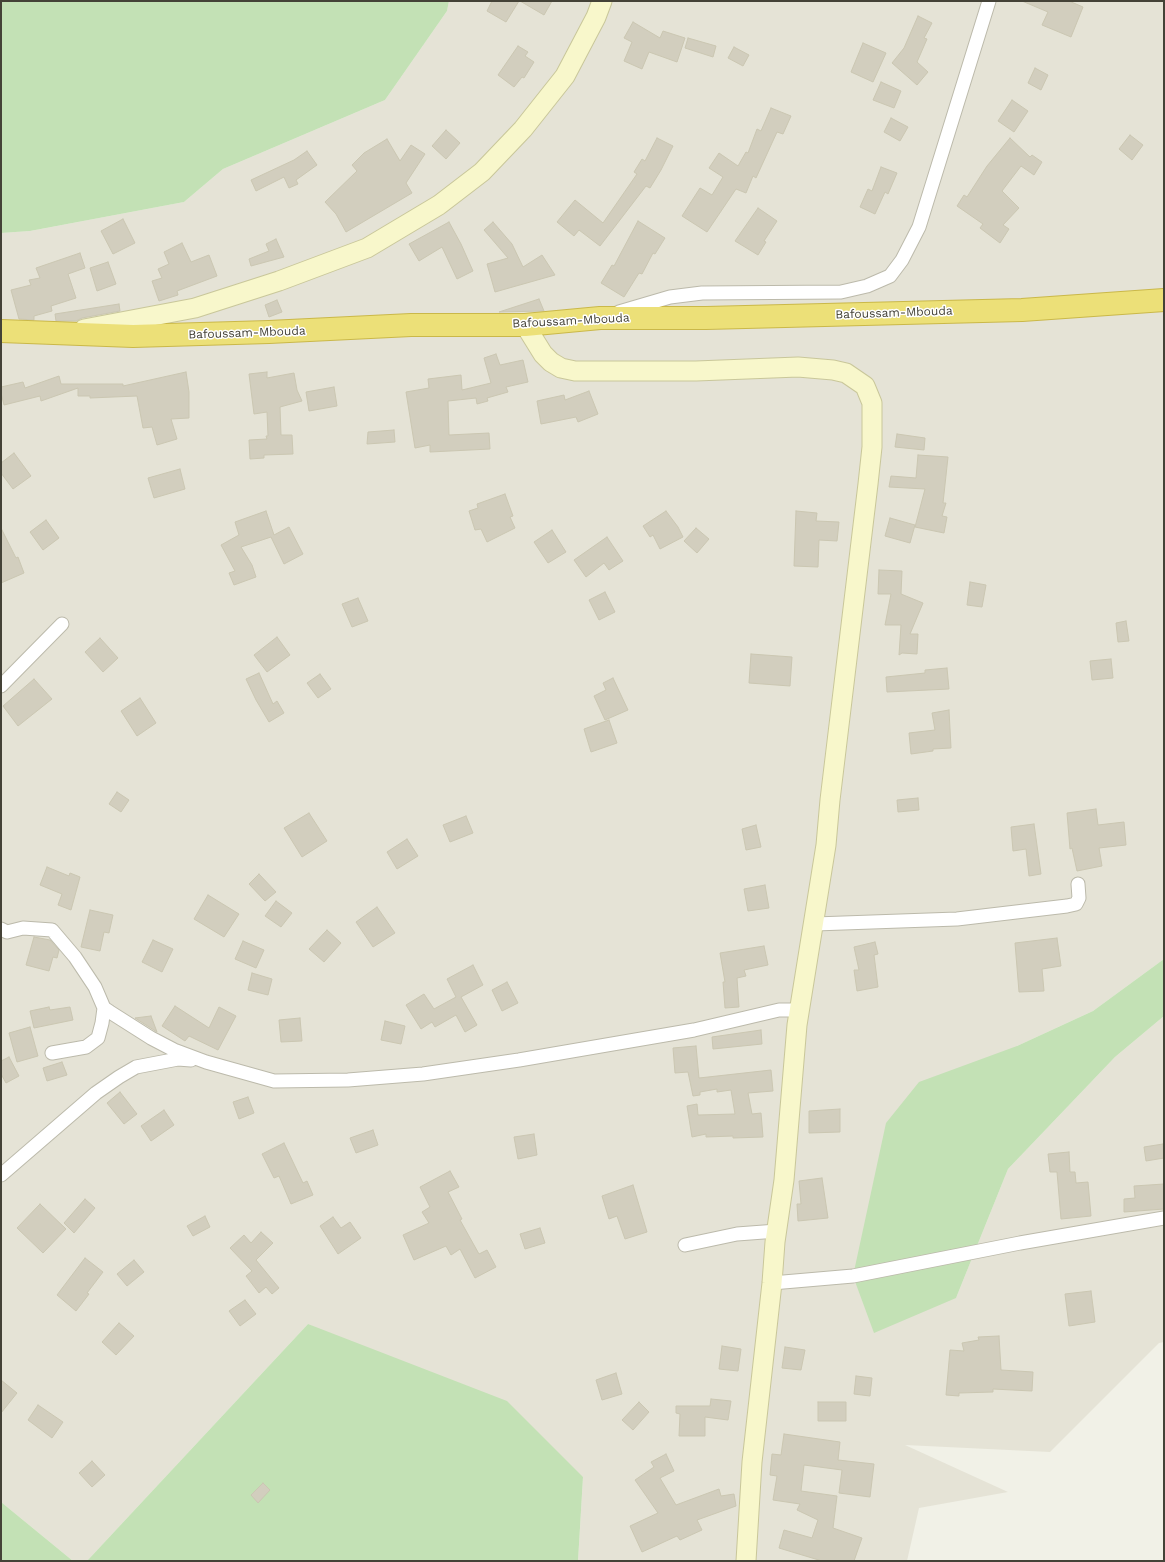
<!DOCTYPE html>
<html>
<head>
<meta charset="utf-8">
<style>
	body { margin:0 }
	#map { position:relative; width:1165px; height:1562px; overflow:hidden; background:#f1f1e7; font-family:"Work Sans",sans-serif }
	canvas { display:block }
	.frame { position:absolute; inset:0; border:2px solid #444237; pointer-events:none }
</style>
</head>
<body>
<div id="map">
<canvas width="1165" height="1562"></canvas>
<div class="frame"></div>
</div>
<script>
const context = document.querySelector('canvas').getContext('2d');
context.lineJoin = 'round';
function fill(path, color) {
  context.fillStyle = color;
  context.fill(path, 'evenodd');
}
function toPath(rows) {
  const path = new Path2D();
  for (const r of rows) {
    path.moveTo(r[0], r[1]);
    for (let i = 2; i < r.length; i += 2) path.lineTo(r[i], r[i + 1]);
  }
  return path;
}
function trace(path, color, width, dash) {
  context.strokeStyle = color;
  context.lineWidth = width;
  context.lineCap = dash ? 'butt' : 'round';
  context.setLineDash(dash || []);
  context.stroke(path);
}
function write(font, color, halo, rows, align = 'center') {
  context.font = font + ' "Work Sans",sans-serif';
  context.lineWidth = 3;
  context.setLineDash([]);
  context.textBaseline = 'middle';
  context.strokeStyle = halo;
  context.fillStyle = color;
  for (const [text, x, y, turn = 0] of rows) {
    context.save();
    context.translate(x, y);
    context.rotate((+turn || 0) * Math.PI / 180);
    context.textAlign = isNaN(turn) ? turn : align;
    if (halo) context.strokeText(text, 0, 0);
    context.fillText(text, 0, 0);
    context.restore();
  }
}
fill(toPath([
	[449,1,1164,1,1164,959,1093,1011,1017,1046,956,1298,1008,1169,1115,1057,1164,1016,1164,1342,1159,1343,1050,1452,905,1445,1008,1492,919,1508,907,1561,578,1561,583,1477,308,1324,87,1561,73,1561,1,1502,1,233,30,231,184,202,223,169,385,100,447,11]
]), '#e5e3d6');
fill(toPath([
	[1,1,449,1,447,11,385,100,223,169,184,202,30,231,1,233],
	[1164,959,1164,1016,1115,1057,1008,1169,956,1298,874,1333,853,1276,886,1123,919,1082,1017,1046,1093,1011],
	[308,1324,507,1401,583,1477,578,1561,87,1561],
	[1,1502,73,1561,1,1561]
]), '#c3e1b5');
const building = toPath([
	[492,1,519,1,506,22,487,11,492,1],
	[520,1,552,1,544,15,520,1],
	[1022,1,1069,1,1083,7,1071,37,1042,25,1048,12,1022,1],
	[918,16,932,23,924,38,927,39,917,62,928,72,917,85,892,63,904,48,918,16],
	[633,22,660,38,663,31,685,38,677,62,649,52,642,69,624,61,632,42,624,38,633,22],
	[688,38,716,46,713,57,685,48,688,38],
	[863,43,886,53,873,82,851,72,863,43],
	[518,46,528,52,525,56,534,62,524,78,522,77,514,87,498,75,518,46],
	[734,47,749,55,743,66,728,58,734,47],
	[1035,68,1048,75,1041,90,1028,83,1035,68],
	[881,82,901,91,894,108,873,100,881,82],
	[1012,100,1028,111,1014,132,998,121,1012,100],
	[771,108,791,116,783,134,777,132,756,178,753,176,746,193,736,189,707,232,682,216,700,188,712,195,723,177,709,168,719,153,738,166,746,152,748,153,757,129,761,131,771,108],
	[891,118,908,127,900,141,884,132,891,118],
	[446,130,460,143,446,159,432,146,446,130],
	[1130,135,1143,145,1132,160,1119,149,1130,135],
	[657,138,673,146,661,170,650,188,646,186,600,246,579,230,574,236,557,222,575,200,603,223,637,174,634,172,642,159,645,161,657,138],
	[1010,138,1030,157,1032,155,1042,162,1034,175,1021,166,1002,191,1019,208,1003,225,1009,229,1000,243,980,228,983,224,957,206,964,195,967,197,987,166,1010,138],
	[387,139,400,161,411,145,425,154,406,183,412,193,346,232,336,214,325,202,357,171,352,165,364,153,387,139],
	[307,151,317,165,296,180,298,184,289,188,284,177,256,191,251,180,294,160,307,151],
	[881,167,897,173,888,194,885,192,875,214,860,207,868,189,872,191,881,167],
	[758,208,777,221,764,241,766,242,758,255,735,241,758,208],
	[123,219,135,243,113,254,101,231,123,219],
	[638,221,665,238,655,254,653,253,642,274,639,273,624,297,601,283,612,265,614,266,638,221],
	[449,222,461,244,473,271,457,279,442,247,419,261,409,244,449,222],
	[493,222,512,244,523,267,542,255,555,275,495,292,487,264,508,258,484,230,493,222],
	[276,239,284,257,251,266,249,259,269,251,266,244,276,239],
	[182,243,191,262,209,255,217,276,177,291,178,295,159,301,152,281,162,278,158,269,169,264,164,252,182,243],
	[80,253,85,268,68,274,76,298,51,306,52,311,34,316,34,320,19,319,11,290,31,285,29,280,40,278,36,268,80,253],
	[108,262,116,284,97,291,90,268,108,262],
	[539,299,544,311,499,312,539,299],
	[277,300,282,312,269,317,265,305,277,300],
	[119,304,120,311,82,318,76,321,56,321,55,314,119,304],
	[496,354,500,365,523,360,528,382,506,387,508,392,487,398,488,401,477,404,476,398,448,401,449,435,489,433,490,449,430,452,430,445,415,448,406,392,429,388,428,379,461,375,462,390,491,383,484,358,496,354],
	[186,372,189,392,189,418,171,419,177,439,157,445,152,427,143,428,137,396,90,398,90,396,78,396,78,388,41,401,40,396,4,405,1,393,1,387,23,382,25,388,59,376,61,384,123,384,123,386,186,372],
	[267,372,267,378,294,373,297,390,302,401,280,407,281,435,292,435,293,454,264,455,264,458,250,459,249,440,267,439,266,436,268,436,267,412,254,414,249,374,267,372],
	[334,387,337,406,309,411,306,392,334,387],
	[589,391,598,414,578,422,576,417,541,424,537,401,564,395,565,400,589,391],
	[394,430,395,442,367,444,368,432,394,430],
	[897,434,925,438,924,450,895,447,897,434],
	[14,453,31,476,13,489,1,473,1,463,14,453],
	[918,455,948,457,943,503,946,503,942,516,947,517,944,533,915,527,925,489,889,487,891,476,916,478,918,455],
	[180,469,185,489,154,498,148,478,180,469],
	[505,494,513,516,510,517,515,528,487,542,481,529,475,530,469,511,478,508,477,504,505,494],
	[266,511,274,535,289,527,303,554,284,564,271,537,241,547,252,565,256,577,234,585,229,573,235,571,221,545,239,535,235,522,266,511],
	[666,511,678,527,683,537,660,549,653,535,650,537,643,526,666,511],
	[796,511,817,513,816,521,839,522,837,541,819,540,818,567,794,566,796,511],
	[890,518,915,525,910,543,885,536,890,518],
	[46,520,59,538,43,550,30,532,46,520],
	[1,528,16,558,18,557,24,573,1,583,1,528],
	[696,528,709,539,697,553,684,541,696,528],
	[552,530,566,552,548,563,534,542,552,530],
	[607,537,623,561,609,570,604,563,586,577,574,560,607,537],
	[879,570,902,571,901,594,923,603,910,634,918,634,917,654,902,653,899,655,901,625,885,625,891,594,878,594,879,570],
	[970,582,986,585,982,607,967,605,970,582],
	[605,592,615,612,599,620,589,600,605,592],
	[358,598,368,621,352,627,342,604,358,598],
	[1126,621,1129,641,1118,642,1116,623,1126,621],
	[277,637,290,655,267,672,254,655,277,637],
	[100,638,118,658,103,672,85,652,100,638],
	[751,654,792,657,790,686,749,683,751,654],
	[1111,659,1113,678,1092,680,1090,661,1111,659],
	[947,668,949,689,887,692,886,677,925,673,925,670,947,668],
	[259,673,273,704,277,701,284,713,269,722,256,700,246,679,259,673],
	[320,674,331,689,318,698,307,683,320,674],
	[613,678,628,710,605,720,594,696,606,690,603,683,613,678],
	[34,679,52,699,18,726,3,706,34,679],
	[140,698,156,723,137,736,121,711,140,698],
	[949,710,951,748,933,749,933,751,911,754,909,733,935,730,932,713,949,710],
	[609,720,617,743,591,752,584,729,609,720],
	[117,792,129,800,121,812,109,804,117,792],
	[918,798,919,810,898,812,897,800,918,798],
	[1096,809,1098,825,1124,822,1126,845,1099,848,1102,866,1077,871,1072,848,1070,849,1067,813,1096,809],
	[309,813,327,841,302,857,284,828,309,813],
	[466,816,473,833,450,842,443,825,466,816],
	[1034,824,1041,874,1029,876,1026,849,1013,851,1011,827,1034,824],
	[756,825,761,847,746,850,742,829,756,825],
	[407,839,418,856,397,869,387,852,407,839],
	[47,867,69,876,70,873,80,877,71,910,58,905,62,894,40,885,47,867],
	[259,874,276,892,265,901,249,884,259,874],
	[765,885,769,908,748,911,744,889,765,885],
	[208,895,239,914,224,937,194,919,208,895],
	[276,901,292,913,281,927,265,916,276,901],
	[377,907,395,933,373,947,356,922,377,907],
	[90,910,113,915,109,933,104,932,100,951,81,947,90,910],
	[327,930,341,943,324,962,309,949,327,930],
	[34,937,50,940,59,950,57,958,53,957,49,971,26,965,34,937],
	[1057,938,1061,966,1042,969,1044,991,1019,992,1015,943,1057,938],
	[153,940,173,949,162,972,142,962,153,940],
	[243,941,264,950,256,968,235,959,243,941],
	[875,942,878,954,874,955,878,987,857,991,854,970,859,970,854,947,875,942],
	[764,946,768,965,744,970,746,976,737,978,739,1007,725,1008,723,982,725,982,720,953,764,946],
	[473,965,483,985,461,997,477,1025,465,1032,456,1015,435,1027,432,1022,421,1029,406,1005,424,994,434,1009,456,997,447,979,473,965],
	[252,973,272,979,268,995,248,990,252,973],
	[507,982,518,1003,502,1011,492,990,507,982],
	[175,1006,209,1028,219,1007,236,1016,218,1050,189,1036,185,1041,162,1026,175,1006],
	[49,1007,50,1010,70,1007,73,1020,34,1028,30,1011,49,1007],
	[151,1016,157,1032,135,1018,151,1016],
	[300,1018,302,1041,281,1042,279,1020,300,1018],
	[385,1021,405,1026,401,1044,381,1040,385,1021],
	[30,1027,38,1056,17,1062,9,1033,30,1027],
	[761,1030,762,1044,713,1049,712,1037,761,1030],
	[696,1046,699,1078,771,1070,773,1091,748,1093,752,1114,761,1113,763,1137,733,1138,733,1136,706,1137,706,1134,692,1137,687,1106,697,1104,698,1115,735,1114,731,1090,717,1092,717,1089,700,1092,700,1095,693,1096,688,1072,675,1073,673,1048,696,1046],
	[9,1057,19,1076,6,1083,1,1074,1,1061,9,1057],
	[62,1062,67,1075,47,1081,43,1068,62,1062],
	[120,1092,137,1114,124,1124,107,1103,120,1092],
	[248,1097,254,1113,239,1119,233,1102,248,1097],
	[840,1109,840,1132,809,1133,809,1111,840,1109],
	[164,1110,174,1125,151,1141,141,1126,164,1110],
	[373,1130,378,1145,356,1153,350,1138,373,1130],
	[534,1134,537,1155,518,1159,514,1137,534,1134],
	[284,1143,303,1183,307,1181,313,1195,291,1204,279,1176,274,1178,262,1154,284,1143],
	[1163,1144,1164,1158,1146,1161,1144,1147,1163,1144],
	[1069,1152,1070,1172,1075,1172,1076,1183,1088,1182,1091,1216,1061,1219,1057,1172,1050,1172,1048,1154,1069,1152],
	[450,1171,459,1187,448,1192,462,1219,460,1220,479,1254,487,1250,496,1267,475,1278,460,1249,451,1255,446,1246,414,1260,403,1235,429,1223,422,1212,430,1207,420,1187,450,1171],
	[822,1178,828,1218,798,1221,797,1204,801,1204,799,1181,822,1178],
	[1164,1184,1164,1209,1124,1212,1124,1199,1135,1198,1134,1186,1164,1184],
	[633,1185,647,1232,625,1239,617,1216,609,1219,602,1196,633,1185],
	[85,1199,95,1208,74,1233,64,1223,85,1199],
	[40,1204,66,1229,43,1253,17,1228,40,1204],
	[205,1216,210,1227,193,1236,187,1226,205,1216],
	[333,1217,341,1228,350,1222,361,1238,338,1254,320,1226,333,1217],
	[540,1228,545,1243,525,1249,520,1234,540,1228],
	[261,1232,273,1243,256,1260,279,1288,272,1294,266,1287,259,1293,246,1276,252,1271,230,1248,244,1235,251,1243,261,1232],
	[85,1258,103,1272,87,1293,89,1294,76,1311,57,1295,85,1258],
	[134,1260,144,1272,127,1286,117,1274,134,1260],
	[1091,1291,1095,1322,1069,1326,1065,1294,1091,1291],
	[245,1300,256,1314,240,1326,229,1311,245,1300],
	[119,1323,134,1336,116,1355,102,1342,119,1323],
	[999,1336,1001,1370,1033,1372,1032,1391,993,1389,993,1392,959,1393,959,1396,946,1395,950,1350,964,1351,962,1343,979,1340,978,1337,999,1336],
	[722,1346,741,1349,738,1371,719,1369,722,1346],
	[785,1347,805,1350,801,1370,782,1368,785,1347],
	[616,1373,622,1394,602,1400,596,1380,616,1373],
	[856,1376,872,1378,870,1396,854,1394,856,1376],
	[1,1380,17,1393,1,1413,1,1380],
	[711,1399,731,1401,728,1420,705,1417,705,1436,679,1436,680,1414,676,1413,676,1406,710,1406,711,1399],
	[639,1402,649,1412,633,1430,622,1420,639,1402],
	[818,1402,846,1402,846,1421,818,1421,818,1402],
	[38,1405,63,1422,52,1438,28,1420,38,1405],
	[784,1434,840,1442,838,1460,874,1464,870,1497,839,1493,842,1470,804,1465,801,1491,837,1496,833,1528,862,1538,854,1561,822,1561,779,1548,784,1530,812,1538,818,1520,797,1510,800,1504,773,1500,777,1476,770,1475,772,1454,781,1455,784,1434],
	[666,1454,674,1471,660,1478,676,1505,719,1489,721,1496,734,1494,736,1506,697,1520,702,1530,680,1540,677,1536,642,1552,630,1526,658,1513,635,1480,654,1467,651,1462,666,1454],
	[92,1461,105,1475,92,1487,79,1473,92,1461],
	[263,1483,270,1490,258,1503,251,1495,263,1483]
]);
fill(building, '#d2cebe');
trace(building, '#cbc7b2', 1);
const street = toPath([
	[619,312,670,297,702,293,841,292,867,286,890,276,902,260,919,227,989,1],
	[1,686,62,624],
	[815,924,957,919,1067,906,1076,904,1079,898,1078,884],
	[1,929,7,932,23,928,52,930,75,957,95,987,104,1008,110,1012,151,1038,174,1050,206,1062,274,1081,348,1080,423,1074,519,1060,694,1030,779,1010,800,1010],
	[52,1053,86,1047,98,1038,102,1023,104,1008],
	[1,1175,96,1093,119,1077,136,1067,178,1059,191,1060],
	[685,1245,737,1234,777,1231],
	[772,1283,853,1276,1020,1243,1164,1218]
]);
const secondary = toPath([
	[525,325,543,354,551,362,561,368,575,371,696,371,798,367,833,370,846,373,865,386,872,403,872,447,868,484,830,800,826,845,797,1025,784,1180,775,1242,772,1283,752,1462,746,1561],
	[84,329,195,308,279,281,367,248,439,205,482,172,523,129,565,76,596,17,602,1]
]);
const highway = toPath([
	[1,331,133,336,269,332,411,325,525,325,600,318,706,318,1022,310,1164,300]
]);
trace(street, '#bcbaab', 15);
trace(secondary, '#c9c79a', 21);
trace(highway, '#cab849', 24);
trace(street, '#fff', 13);
trace(secondary, '#f8f7cb', 19);
trace(highway, '#ece078', 22);
write('12px', '#444237', '#fff', [
	["Bafoussam-Mbouda",894,313,-2],
	["Bafoussam-Mbouda",571,321,-3],
	["Bafoussam-Mbouda",247,333,-2]
]);
</script>
</body>
</html>
